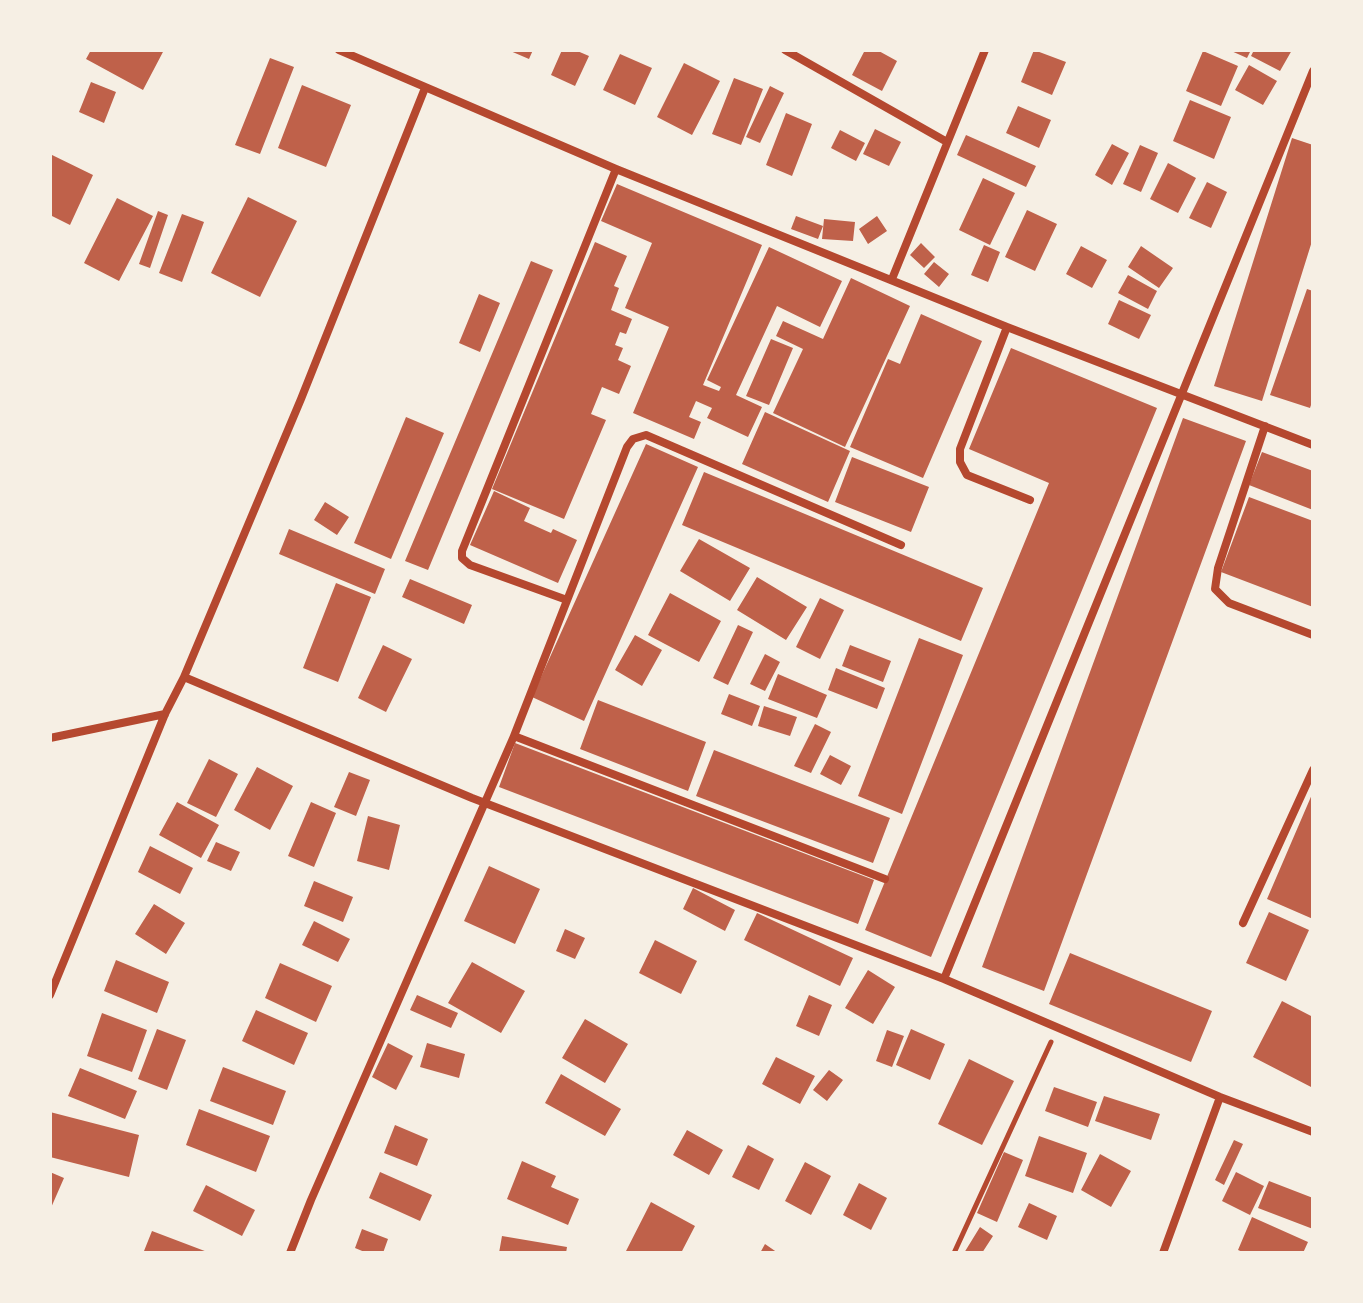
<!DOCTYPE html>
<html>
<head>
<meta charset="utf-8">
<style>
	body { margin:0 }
	#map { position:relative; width:1363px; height:1303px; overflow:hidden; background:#f6efe4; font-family:"Noto Sans",sans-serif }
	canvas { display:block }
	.frame { position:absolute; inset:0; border:52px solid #f6efe4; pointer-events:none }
</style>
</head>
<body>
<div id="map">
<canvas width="1363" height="1303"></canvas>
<div class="frame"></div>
</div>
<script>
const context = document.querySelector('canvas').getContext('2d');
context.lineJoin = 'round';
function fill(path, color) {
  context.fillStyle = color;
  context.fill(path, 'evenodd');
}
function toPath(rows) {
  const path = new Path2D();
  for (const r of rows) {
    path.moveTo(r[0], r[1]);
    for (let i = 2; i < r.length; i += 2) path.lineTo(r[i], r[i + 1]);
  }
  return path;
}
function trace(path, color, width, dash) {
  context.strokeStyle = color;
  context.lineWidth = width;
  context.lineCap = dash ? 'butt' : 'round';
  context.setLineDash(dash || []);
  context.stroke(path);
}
fill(toPath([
	[91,50,164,50,143,90,86,59],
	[508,50,533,50,529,59],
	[562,50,575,50,589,56,575,86,551,75],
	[865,50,877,50,897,61,882,91,852,75],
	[1034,50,1066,62,1052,95,1021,82],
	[1229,50,1251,50,1247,58],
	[1254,50,1292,50,1280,71,1251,56],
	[1203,51,1238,66,1221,106,1186,91],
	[620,54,652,68,635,105,603,90],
	[270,58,294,67,260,154,235,145],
	[684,63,720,81,692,135,657,117],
	[1249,65,1277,81,1263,105,1235,90],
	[734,78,763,89,741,145,712,134],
	[91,82,116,92,104,123,79,112],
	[302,85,351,105,326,167,278,148],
	[770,86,784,93,760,143,746,137],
	[1190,100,1231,117,1214,159,1173,141],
	[1018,106,1051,120,1039,148,1006,133],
	[786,113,812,124,792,176,766,165],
	[875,129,901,142,889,166,863,154],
	[840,130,865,143,856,161,831,148],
	[966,135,1036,166,1026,187,957,155],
	[1292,138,1313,145,1313,238,1262,401,1214,386],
	[1112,144,1129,153,1112,185,1095,175],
	[1140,145,1158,153,1141,192,1123,184],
	[50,154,93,175,70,225,50,215],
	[1168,163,1196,178,1178,213,1150,199],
	[983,178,1015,193,990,245,959,230],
	[1207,182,1227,192,1211,228,1189,218],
	[617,184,762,245,703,385,719,391,721,387,707,380,769,247,842,281,820,327,777,306,736,395,762,407,748,437,707,418,712,408,696,401,689,417,701,422,694,439,633,413,669,327,625,308,652,243,601,221],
	[248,197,297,221,260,297,211,273],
	[117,198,153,216,119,281,84,263],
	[1027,210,1057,224,1035,271,1005,257],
	[158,211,168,215,150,268,139,264],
	[182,214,204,222,182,282,159,273],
	[796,216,823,226,818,239,791,229],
	[877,216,887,231,868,244,859,229],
	[824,219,855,222,853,241,822,239],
	[595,242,627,256,614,286,619,288,611,310,632,319,626,334,620,332,615,345,623,348,618,360,631,366,619,394,602,387,591,414,606,420,564,519,492,489],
	[921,243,935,257,924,268,910,255],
	[984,245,1000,252,988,282,971,275],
	[1081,246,1107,260,1092,288,1066,274],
	[1141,246,1173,268,1159,288,1128,267],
	[531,261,553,270,428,570,405,561],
	[934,262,949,274,939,287,924,274],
	[1128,275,1157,291,1148,309,1118,293],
	[851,278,910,306,845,447,773,413,803,349,776,336,783,321,823,339],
	[1307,289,1313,291,1313,399,1310,408,1270,395],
	[479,294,500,303,480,352,459,343],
	[1119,300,1151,315,1139,339,1108,324],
	[921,314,982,341,923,478,850,447,888,359,900,364],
	[771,339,793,348,769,405,746,396],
	[1011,348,1157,408,931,957,865,930,1049,483,969,449],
	[765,412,850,451,828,502,742,464],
	[406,417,444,433,391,559,354,543],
	[1183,418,1246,441,1044,991,982,967],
	[646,444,698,467,584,721,532,697],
	[1262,452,1313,471,1313,510,1249,485],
	[852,457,929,487,911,532,835,502],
	[704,472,983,588,961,641,682,525],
	[494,491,530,508,524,521,551,533,553,529,577,540,558,583,470,545],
	[1249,497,1313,521,1313,607,1221,572],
	[325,502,349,517,337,535,314,520],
	[289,529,385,569,375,594,279,554],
	[699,539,750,568,730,601,680,571],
	[757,577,807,607,786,640,737,610],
	[410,579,472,605,464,624,402,597],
	[336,583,371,597,338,682,303,668],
	[670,593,721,621,699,662,648,635],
	[820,598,844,610,820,659,796,647],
	[738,625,753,632,728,685,713,678],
	[635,635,662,650,642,686,615,670],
	[919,638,963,655,902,814,858,796],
	[383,645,412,659,386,712,358,698],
	[850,645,891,661,883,682,842,666],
	[765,654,780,662,765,691,750,684],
	[836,668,885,688,877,709,828,690],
	[778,674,827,695,817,718,768,699],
	[729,694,760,706,752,726,721,714],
	[598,700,706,742,688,791,580,749],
	[764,706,797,717,790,736,758,726],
	[815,724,831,732,811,773,794,766],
	[515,743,874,880,858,924,499,787],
	[714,750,890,818,873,863,696,796],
	[830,755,851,766,841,785,820,774],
	[209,759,238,774,216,817,187,803],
	[257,767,293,786,270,830,234,810],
	[349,772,370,780,356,816,334,807],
	[1313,792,1313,919,1267,899],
	[177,802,219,825,201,858,159,835],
	[311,802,336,813,314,867,288,856],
	[368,816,400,825,389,870,357,861],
	[216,842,240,852,231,871,207,861],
	[150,846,193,868,180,894,138,872],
	[489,866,540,889,515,944,464,921],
	[314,881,353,897,343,922,304,906],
	[693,888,735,910,725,931,683,909],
	[154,904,185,923,166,954,135,934],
	[1269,912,1309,930,1286,981,1246,963],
	[757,913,853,958,840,986,744,940],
	[314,921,350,939,338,962,302,945],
	[565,929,585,938,575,959,556,951],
	[655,940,697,961,681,994,639,973],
	[1070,953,1212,1011,1191,1062,1049,1004],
	[116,960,169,982,157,1013,104,991],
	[472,962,525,991,501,1033,448,1003],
	[280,963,332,986,316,1022,265,998],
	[868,970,895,987,873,1024,845,1008],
	[417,995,458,1013,451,1028,410,1010],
	[809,995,832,1005,819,1036,796,1026],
	[1282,1001,1313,1017,1313,1088,1253,1057],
	[256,1010,308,1033,294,1065,242,1041],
	[102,1013,147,1030,132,1072,87,1056],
	[585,1019,628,1044,605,1083,562,1058],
	[157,1029,186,1040,167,1090,138,1079],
	[911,1029,945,1044,930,1080,896,1065],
	[887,1030,904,1036,892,1067,876,1061],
	[388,1043,413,1056,396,1090,372,1077],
	[427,1043,465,1054,459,1078,420,1067],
	[776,1057,815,1076,800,1104,762,1084],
	[969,1059,1014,1081,982,1145,938,1124],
	[223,1067,286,1091,273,1125,210,1101],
	[80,1068,137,1091,125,1119,68,1096],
	[829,1070,843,1080,827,1101,813,1090],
	[561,1074,621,1109,605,1136,545,1103],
	[1054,1087,1097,1102,1088,1127,1045,1111],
	[1104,1096,1160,1114,1151,1140,1095,1121],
	[199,1109,270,1136,256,1172,186,1145],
	[50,1112,139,1135,129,1177,50,1157],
	[395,1125,428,1139,417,1166,384,1153],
	[687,1130,723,1150,709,1175,673,1155],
	[1039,1136,1087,1153,1073,1193,1025,1176],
	[1234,1140,1243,1144,1224,1185,1215,1180],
	[748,1145,774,1159,759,1190,732,1177],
	[1004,1152,1023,1160,997,1222,977,1213],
	[1100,1154,1131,1171,1111,1207,1081,1190],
	[522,1161,556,1176,551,1187,579,1199,568,1225,507,1199],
	[805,1162,831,1176,811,1215,785,1201],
	[50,1172,64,1178,50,1210],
	[380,1172,432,1195,420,1221,369,1198],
	[1236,1172,1264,1186,1250,1215,1222,1201],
	[1269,1181,1313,1198,1313,1229,1258,1208],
	[859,1183,887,1198,871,1230,843,1215],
	[206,1185,255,1210,242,1236,193,1211],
	[651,1202,695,1226,681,1253,625,1253],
	[1029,1203,1057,1216,1047,1240,1018,1227],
	[1252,1217,1308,1242,1303,1253,1245,1253,1238,1250],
	[980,1227,993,1236,982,1253,964,1253],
	[362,1229,388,1239,383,1253,367,1253,355,1248],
	[152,1231,210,1253,144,1251],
	[502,1236,567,1247,566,1253,499,1253],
	[765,1244,778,1253,760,1253]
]), '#bf614a');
trace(toPath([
	[954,1253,1051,1042]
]), '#b5482f', 5);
trace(toPath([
	[339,50,616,169,1007,327,1313,445],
	[785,50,947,142],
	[892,279,985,50],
	[1007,327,960,449,960,462,967,475,1030,500],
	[1265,426,1218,568,1215,589,1229,603,1313,635],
	[567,600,470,565,462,558,462,551,616,169],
	[184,677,472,798,944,979,1220,1097,1313,1132],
	[514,736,885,879],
	[50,738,165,714],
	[1243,923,1313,770],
	[944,979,1313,71],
	[50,995,165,714,184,677,301,399,425,88],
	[290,1253,311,1200,514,736,627,447,633,439,646,435,901,545],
	[1163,1253,1220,1097]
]), '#b5482f', 8);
</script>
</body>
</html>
